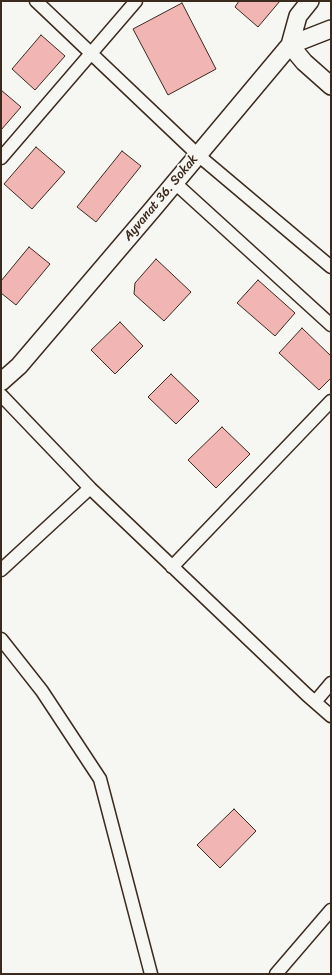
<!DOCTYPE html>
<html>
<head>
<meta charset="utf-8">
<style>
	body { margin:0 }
	#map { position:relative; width:332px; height:975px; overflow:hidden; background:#f6f6f2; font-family:Sriracha,sans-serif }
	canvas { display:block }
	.frame { position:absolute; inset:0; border:2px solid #3b2a1e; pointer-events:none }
</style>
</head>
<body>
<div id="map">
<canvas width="332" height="975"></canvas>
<div class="frame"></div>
</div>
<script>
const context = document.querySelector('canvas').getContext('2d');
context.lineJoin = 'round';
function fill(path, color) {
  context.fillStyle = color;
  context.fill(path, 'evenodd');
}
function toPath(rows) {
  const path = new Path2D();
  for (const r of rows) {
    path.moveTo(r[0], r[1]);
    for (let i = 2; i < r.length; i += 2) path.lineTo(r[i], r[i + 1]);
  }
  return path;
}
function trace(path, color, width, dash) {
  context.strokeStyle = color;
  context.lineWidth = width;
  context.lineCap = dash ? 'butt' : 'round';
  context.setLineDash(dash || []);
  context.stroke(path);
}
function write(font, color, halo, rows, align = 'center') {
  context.font = font + ' Sriracha,sans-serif';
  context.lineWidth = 4;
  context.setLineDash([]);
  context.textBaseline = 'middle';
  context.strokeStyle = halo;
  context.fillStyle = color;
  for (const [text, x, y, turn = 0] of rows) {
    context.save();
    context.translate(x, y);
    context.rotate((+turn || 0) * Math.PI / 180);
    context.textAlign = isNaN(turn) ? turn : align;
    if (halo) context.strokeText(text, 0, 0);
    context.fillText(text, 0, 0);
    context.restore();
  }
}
const building = toPath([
	[239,1,280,1,258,27,235,7,239,1],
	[182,3,216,69,168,95,133,29,182,3],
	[41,35,65,56,35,90,12,69,41,35],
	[1,90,21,107,1,130,1,90],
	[36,147,65,172,32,209,4,184,36,147],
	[122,151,141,166,96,222,77,207,122,151],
	[29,247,50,264,16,305,1,293,1,281,29,247],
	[156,259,191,292,164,321,134,294,135,283,156,259],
	[258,280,295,313,275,336,237,303,258,280],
	[120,322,143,346,115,374,91,350,120,322],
	[302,328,331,356,331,378,319,390,279,353,302,328],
	[171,374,199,401,176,424,148,397,171,374],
	[222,427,250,454,216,488,188,460,222,427],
	[234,809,256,831,220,868,197,845,234,809]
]);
fill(building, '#f1b6b3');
trace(building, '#3b2a1e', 1);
const street = toPath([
	[36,1,198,155,331,267],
	[1,158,136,1],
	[175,183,331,325],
	[1,395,90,488,307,695,331,716],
	[172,567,331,401],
	[1,570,90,488],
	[1,639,42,691,100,779,151,974],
	[315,702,331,683],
	[276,974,331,910]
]);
const secondary = toPath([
	[310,1,298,16,290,45,304,62,331,86],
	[1,382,19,366,152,210,290,45,331,29]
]);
trace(street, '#3b2a1e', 15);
trace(secondary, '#3b2a1e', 20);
trace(street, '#f6f6f2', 12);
trace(secondary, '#f6f6f2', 17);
write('13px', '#3b2a1e', '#f6f6f2', [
	["Ayvanat 36. Sokak",161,198,-50]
]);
</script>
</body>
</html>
